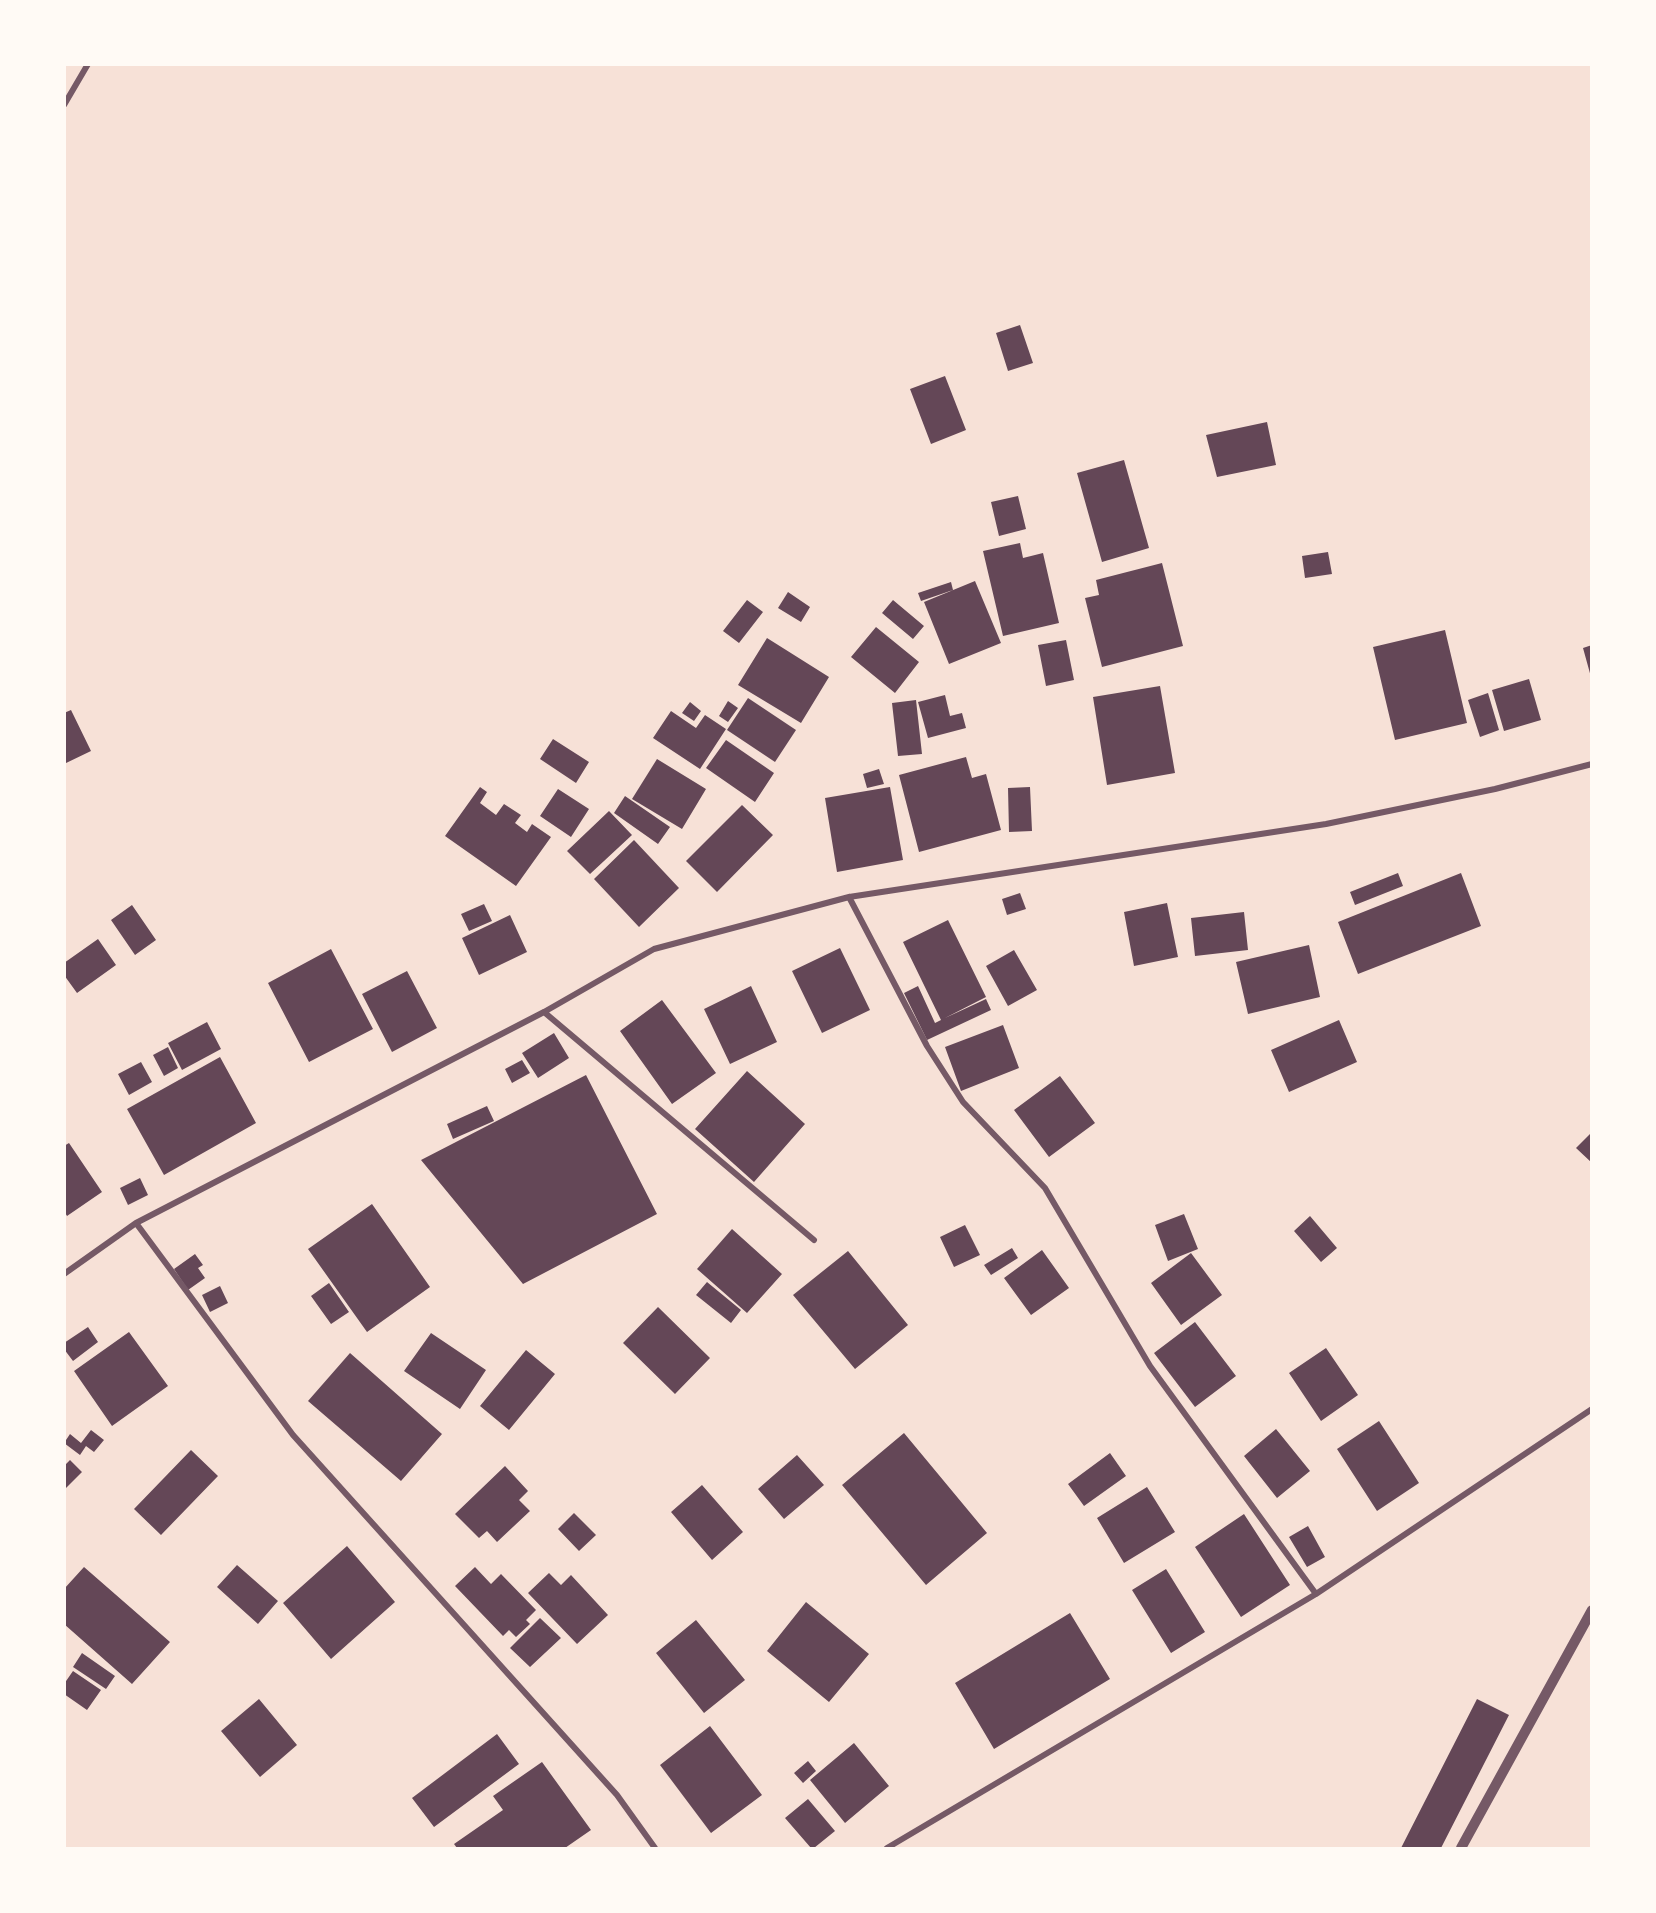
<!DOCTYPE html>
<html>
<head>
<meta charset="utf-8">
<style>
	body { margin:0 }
	#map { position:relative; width:1656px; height:1913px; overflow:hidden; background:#f7e1d7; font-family:Inter,sans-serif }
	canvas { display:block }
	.frame { position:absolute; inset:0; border:66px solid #fffaf5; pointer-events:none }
</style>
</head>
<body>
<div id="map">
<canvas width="1656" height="1913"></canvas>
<div class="frame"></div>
</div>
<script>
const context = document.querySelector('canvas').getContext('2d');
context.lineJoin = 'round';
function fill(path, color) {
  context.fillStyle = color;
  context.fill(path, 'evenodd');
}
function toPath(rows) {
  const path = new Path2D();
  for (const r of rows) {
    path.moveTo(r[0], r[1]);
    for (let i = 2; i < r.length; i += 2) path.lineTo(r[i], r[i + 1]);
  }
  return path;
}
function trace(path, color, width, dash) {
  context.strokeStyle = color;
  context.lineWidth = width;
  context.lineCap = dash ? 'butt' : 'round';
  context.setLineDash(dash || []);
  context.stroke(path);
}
fill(toPath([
	[1020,325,1033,363,1008,371,996,333],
	[945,376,966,430,931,444,910,389],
	[1267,422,1276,465,1217,477,1206,435],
	[1124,460,1149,548,1102,562,1077,473],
	[1018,496,1026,529,999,536,991,502],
	[1020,543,1023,558,1043,553,1059,623,1003,636,983,551],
	[1328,552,1332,574,1305,578,1302,556],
	[1162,563,1183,646,1102,667,1085,598,1099,595,1096,580],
	[975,581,1001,643,949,664,924,602],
	[951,582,953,590,921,601,918,593],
	[788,592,810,607,801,622,778,608],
	[747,600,763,612,739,643,723,631],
	[893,600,924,626,913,639,882,613],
	[876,627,919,662,895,693,851,657],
	[1445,630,1467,723,1395,740,1373,647],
	[767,638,829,677,801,723,738,685],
	[1066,640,1074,680,1046,686,1038,645],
	[1592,645,1592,677,1591,677,1583,648],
	[1529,679,1541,720,1504,731,1492,690],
	[1160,686,1175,773,1107,785,1093,697],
	[1488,693,1499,730,1480,737,1468,700],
	[945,695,950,716,962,713,966,728,928,738,918,702],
	[748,698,796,730,775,762,727,730],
	[916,700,922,754,898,756,892,703],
	[728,701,738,708,728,722,719,716],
	[690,702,701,711,694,721,682,713],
	[71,710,91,751,64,764,64,713],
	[671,711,696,728,705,715,726,729,700,769,653,738],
	[553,739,589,762,576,783,540,759],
	[726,740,774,773,755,802,706,768],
	[966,757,972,778,986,774,1001,830,919,852,899,775],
	[657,759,706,789,682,829,632,799],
	[879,769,884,784,867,788,863,774],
	[480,787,487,792,480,803,496,815,504,804,521,815,515,823,527,832,532,824,551,837,516,886,445,836],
	[890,787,903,860,837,872,825,798],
	[1030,787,1032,831,1009,832,1008,788],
	[558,789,589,809,571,837,540,816],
	[625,796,670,827,658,844,614,813],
	[742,805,773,835,717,892,686,861],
	[609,811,632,835,590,874,567,851],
	[634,840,679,888,639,927,594,879],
	[1398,873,1403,886,1355,905,1350,892],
	[1461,873,1481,926,1358,974,1338,922],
	[1020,893,1026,909,1007,915,1002,899],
	[1167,903,1178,957,1134,966,1124,912],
	[484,904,492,921,469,931,461,914],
	[132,905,156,940,135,955,111,920],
	[1244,912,1248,950,1195,956,1191,918],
	[510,915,527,952,479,975,462,938],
	[948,920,986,997,945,1018,986,999,991,1010,927,1040,904,993,918,986,935,1023,941,1020,903,942],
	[98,939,116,965,77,993,64,975,64,963],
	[1309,945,1320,997,1248,1014,1236,962],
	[840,948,870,1010,822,1033,792,971],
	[331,949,373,1029,309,1062,268,983],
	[1014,950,1037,990,1008,1006,986,966],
	[407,971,437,1028,392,1052,362,994],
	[751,986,777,1042,730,1064,704,1009],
	[662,1000,716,1073,672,1104,620,1031],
	[1339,1020,1357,1062,1289,1092,1271,1050],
	[207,1022,221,1049,182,1070,168,1043],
	[1003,1025,1019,1068,961,1091,945,1047],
	[554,1033,569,1058,538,1078,522,1053],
	[168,1047,178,1068,164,1076,153,1055],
	[220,1057,256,1123,164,1175,127,1109],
	[522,1060,530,1073,512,1083,505,1069],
	[141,1062,152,1082,129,1095,118,1074],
	[747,1071,805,1124,754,1182,695,1129],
	[586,1075,657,1214,523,1284,421,1160],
	[1060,1076,1095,1123,1049,1157,1014,1110],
	[487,1106,494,1121,453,1139,447,1124],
	[1592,1132,1592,1163,1576,1148],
	[69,1143,102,1192,67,1216,64,1211,64,1146],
	[140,1178,148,1195,128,1205,120,1188],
	[372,1204,430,1287,367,1332,308,1249],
	[1184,1214,1198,1249,1168,1261,1155,1225],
	[1310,1216,1337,1248,1321,1262,1294,1231],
	[965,1225,980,1255,954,1267,940,1237],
	[732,1229,782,1274,747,1313,697,1269],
	[1012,1248,1018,1258,991,1275,984,1265],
	[1042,1250,1069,1288,1031,1315,1004,1278],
	[848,1251,908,1325,855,1369,793,1295],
	[1191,1253,1222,1295,1181,1325,1151,1283],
	[195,1254,203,1265,198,1268,205,1278,188,1290,174,1269],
	[707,1282,741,1310,731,1323,696,1295],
	[329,1283,349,1312,331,1324,311,1296],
	[220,1286,228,1303,210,1312,202,1295],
	[658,1307,710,1358,675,1394,623,1343],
	[1195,1322,1236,1376,1195,1407,1154,1353],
	[88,1327,98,1342,73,1361,64,1349,64,1343],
	[129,1332,168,1386,112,1426,74,1371],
	[431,1333,486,1370,460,1409,404,1371],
	[1326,1348,1358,1395,1321,1421,1289,1373],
	[526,1350,555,1374,509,1430,480,1406],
	[350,1353,442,1434,401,1481,308,1401],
	[1379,1421,1419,1483,1377,1511,1337,1449],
	[1276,1429,1310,1471,1277,1498,1244,1456],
	[91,1430,104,1440,94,1452,86,1446,80,1455,64,1443,70,1434,81,1443],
	[904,1433,987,1533,926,1585,842,1485],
	[191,1450,218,1476,161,1535,134,1509],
	[1110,1453,1126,1476,1084,1506,1068,1484],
	[797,1455,824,1485,784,1519,758,1489],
	[70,1460,82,1472,64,1490,64,1466],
	[505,1466,528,1491,519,1500,530,1511,497,1542,487,1531,479,1538,455,1514],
	[702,1485,743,1532,712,1560,671,1512],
	[1147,1487,1175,1532,1124,1563,1097,1518],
	[574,1513,596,1535,579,1551,558,1529],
	[1244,1514,1290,1585,1241,1617,1195,1547],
	[1308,1526,1325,1557,1307,1567,1289,1537],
	[347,1546,395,1602,331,1659,283,1603],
	[237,1565,278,1601,258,1624,217,1587],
	[84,1567,170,1642,132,1684,64,1624,64,1589],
	[475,1567,491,1584,501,1574,536,1610,526,1620,530,1624,516,1637,509,1630,503,1636,455,1586],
	[1166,1569,1205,1632,1171,1653,1132,1590],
	[549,1573,561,1585,571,1575,608,1615,577,1644,528,1593],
	[806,1602,869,1654,829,1702,767,1651],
	[1070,1613,1110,1679,994,1749,955,1683],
	[540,1618,561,1638,530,1667,510,1648],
	[696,1620,745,1680,704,1713,656,1653],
	[82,1653,115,1676,106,1689,73,1667],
	[73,1671,101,1690,87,1710,64,1694,64,1684],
	[259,1699,297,1745,260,1777,221,1731],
	[1477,1699,1509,1715,1441,1848,1401,1848],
	[710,1726,762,1795,711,1833,660,1765],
	[497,1734,519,1764,434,1827,412,1798],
	[854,1743,889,1786,845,1823,810,1780],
	[808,1761,816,1771,803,1783,794,1773],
	[542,1762,591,1830,565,1848,457,1848,454,1844,503,1810,493,1796],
	[808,1799,835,1831,814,1848,811,1848,785,1818]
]), '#644757');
trace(toPath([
	[64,105,88,64],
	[849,897,927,1046,963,1102,1045,1188,1150,1366,1316,1594],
	[544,1012,814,1240],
	[136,1223,293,1435,617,1795,655,1848],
	[64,1274,136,1223,544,1012,654,949,849,897,1326,824,1495,789,1592,764],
	[887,1848,1316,1594,1592,1409]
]), '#755966', 6);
trace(toPath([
	[1461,1848,1592,1610]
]), '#755966', 10);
</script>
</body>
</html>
